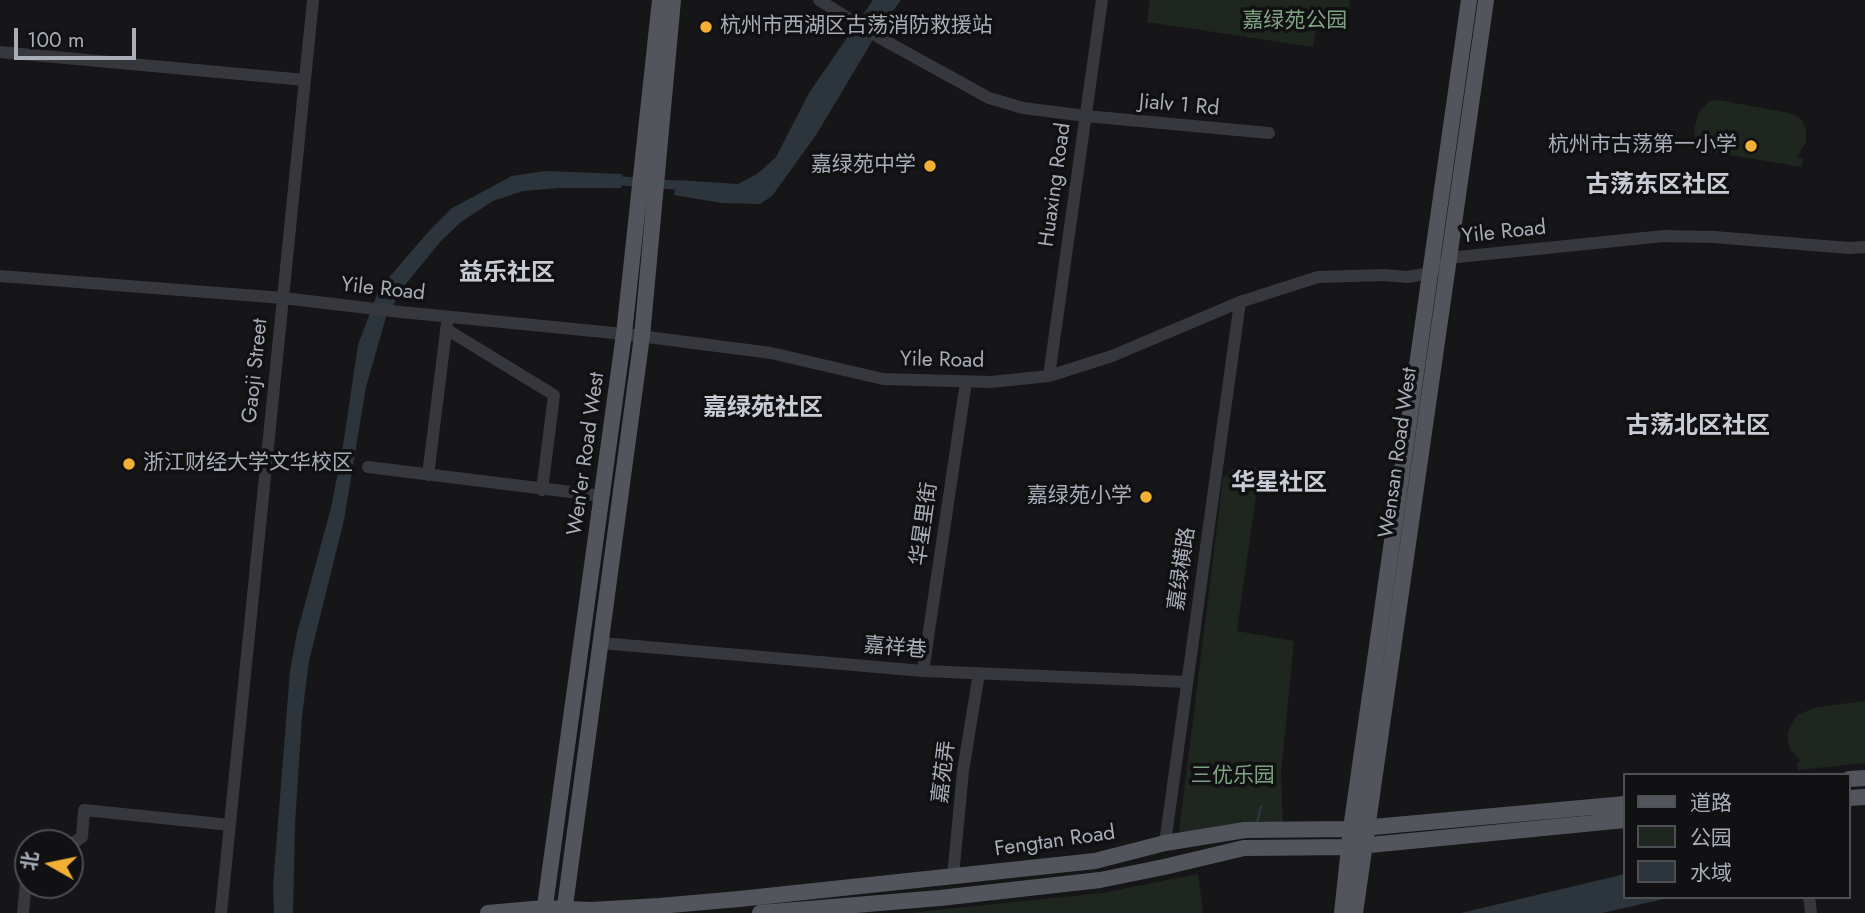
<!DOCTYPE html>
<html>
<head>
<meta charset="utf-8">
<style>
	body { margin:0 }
	#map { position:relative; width:1865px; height:913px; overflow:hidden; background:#161618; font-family:Jost,"Noto Sans SC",sans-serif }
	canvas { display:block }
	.legend { position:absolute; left:1623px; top:773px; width:228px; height:126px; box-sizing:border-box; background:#111113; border:2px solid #4d4f55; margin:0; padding:9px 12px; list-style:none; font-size:21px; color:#a8adb8 }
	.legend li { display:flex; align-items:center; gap:14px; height:35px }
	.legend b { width:35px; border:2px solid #4d4f55 }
	.north { position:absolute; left:14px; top:829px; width:70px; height:70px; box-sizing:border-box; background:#111113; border:2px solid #4d4f55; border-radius:50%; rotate:279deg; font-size:19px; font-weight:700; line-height:28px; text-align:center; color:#a8adb8 }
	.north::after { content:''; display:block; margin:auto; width:24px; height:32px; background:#f2b134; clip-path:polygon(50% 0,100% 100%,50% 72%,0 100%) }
	.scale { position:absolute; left:14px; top:28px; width:122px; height:32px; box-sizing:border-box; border:4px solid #a8adb8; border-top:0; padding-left:9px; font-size:21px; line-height:24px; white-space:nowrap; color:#a8adb8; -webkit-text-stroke:5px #111113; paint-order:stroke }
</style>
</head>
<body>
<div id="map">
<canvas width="1865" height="913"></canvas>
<ul class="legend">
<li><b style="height:9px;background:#53555c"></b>道路</li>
<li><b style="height:19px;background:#1e261f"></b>公园</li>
<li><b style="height:19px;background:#2c353c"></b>水域</li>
</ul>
<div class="north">北</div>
<div class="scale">100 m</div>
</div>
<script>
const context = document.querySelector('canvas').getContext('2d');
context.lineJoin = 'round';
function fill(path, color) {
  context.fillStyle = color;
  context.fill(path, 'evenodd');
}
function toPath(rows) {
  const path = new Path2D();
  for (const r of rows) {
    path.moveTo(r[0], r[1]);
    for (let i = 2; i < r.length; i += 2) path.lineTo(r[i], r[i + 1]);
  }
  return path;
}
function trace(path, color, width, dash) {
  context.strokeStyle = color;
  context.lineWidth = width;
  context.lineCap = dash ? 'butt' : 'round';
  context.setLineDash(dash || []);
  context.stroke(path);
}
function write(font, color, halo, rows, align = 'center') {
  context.font = font + ' Jost,"Noto Sans SC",sans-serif';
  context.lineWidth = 7;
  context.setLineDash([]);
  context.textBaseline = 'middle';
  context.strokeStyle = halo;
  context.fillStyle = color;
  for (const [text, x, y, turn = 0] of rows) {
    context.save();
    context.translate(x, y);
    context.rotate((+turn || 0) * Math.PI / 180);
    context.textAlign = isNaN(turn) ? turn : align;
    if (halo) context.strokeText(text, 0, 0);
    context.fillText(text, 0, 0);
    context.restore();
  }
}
fill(toPath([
	[1150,0,1350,0,1348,14,1320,11,1313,47,1147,22],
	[1718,100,1789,113,1797,116,1803,122,1806,131,1806,142,1797,157,1803,158,1802,167,1689,148,1691,140,1696,141,1694,130,1699,112,1710,101],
	[1247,466,1260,468,1237,631,1294,641,1281,774,1283,826,1179,832,1223,478,1234,468],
	[1865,701,1865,763,1798,770,1797,762,1801,761,1791,750,1788,742,1788,732,1797,715,1817,707],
	[1198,874,1203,913,908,913,1102,893]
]), '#1e261f');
fill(toPath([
	[873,0,901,0,880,28,816,135,772,196,760,204,722,203,674,195,677,180,738,184,757,174,776,157,809,93],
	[545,171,622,174,621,188,559,188,523,191,493,201,461,222,441,241,405,285,386,317,366,387,344,520,309,661,302,716,295,824,293,913,274,913,273,886,290,671,297,633,331,508,343,446,358,345,379,289,429,231,452,208,512,176],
	[1625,874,1625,897,1673,897,1602,913,1461,913]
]), '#2c353c');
trace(toPath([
	[1257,823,1261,806]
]), '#2c353c', 2.5);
trace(toPath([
	[610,180,687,186]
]), '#2c353c', 9);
trace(toPath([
	[819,0,880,38,989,98,1023,108,1086,116,1269,133],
	[0,52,305,80],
	[0,276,283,298,401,312,624,334,771,353,883,379,991,382,1049,376,1112,356,1240,302,1318,277,1384,275,1407,277,1431,273,1448,258,1664,236,1714,237,1849,248,1865,247],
	[446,329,554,395,542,490],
	[1049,376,1102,0],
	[368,467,603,496],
	[428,475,447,323],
	[601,643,923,671,1187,682],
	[923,671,966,382],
	[34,843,39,843],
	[1165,843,1240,302],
	[70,845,82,837,84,810,230,825],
	[953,876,963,771,979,673],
	[1809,897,1811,913],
	[23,913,28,861],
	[221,913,313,0]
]), '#37383d', 12);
trace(toPath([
	[1849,779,1865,778],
	[1849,798,1865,797],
	[488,913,544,908,591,910,659,906,739,899,1095,861,1165,843,1245,830,1351,829,1625,804],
	[544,913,624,334,660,0],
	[564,913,642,336,673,0],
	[760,913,940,898,1100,880,1164,867,1244,848,1349,847,1625,820],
	[1342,913,1351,829,1469,0],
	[1355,913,1486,0]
]), '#53555c', 16);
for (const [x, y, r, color] of [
	[706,27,7,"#f2b134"],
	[1751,146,7,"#f2b134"],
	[930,166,7,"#f2b134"],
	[129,464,7,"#f2b134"],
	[1146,497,7,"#f2b134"]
]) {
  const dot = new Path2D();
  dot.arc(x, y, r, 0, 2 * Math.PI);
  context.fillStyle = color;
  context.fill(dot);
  trace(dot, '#111113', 2.5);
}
write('21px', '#7fa381', '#111113', [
	["嘉绿苑公园",1295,22],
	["三优乐园",1233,777]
]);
write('21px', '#a8adb8', '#111113', [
	["杭州市西湖区古荡消防救援站",720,27,"left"],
	["杭州市古荡第一小学",1737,146],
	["嘉绿苑中学",916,166],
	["浙江财经大学文华校区",143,464,"left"],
	["嘉绿苑小学",1132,497]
], 'right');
write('21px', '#a8adb8', '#111113', [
	["Jialv 1 Rd",1179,106,5],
	["Huaxing Road",1056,185,-82],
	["Yile Road",1504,233,-6],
	["Yile Road",383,290,6],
	["Yile Road",942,361,1],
	["Gaoji Street",256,371,-84],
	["Wensan Road West",1399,453,-82],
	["Wen'er Road West",587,454,-82],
	["华星里街",925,524,-82],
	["嘉绿横路",1183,569,-82],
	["嘉祥巷",895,649,5],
	["嘉苑弄",945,772,-83],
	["Fengtan Road",1055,842,-8]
]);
write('bold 24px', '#c9ccd4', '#111113', [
	["古荡东区社区",1658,186],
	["益乐社区",507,274],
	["嘉绿苑社区",763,409],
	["古荡北区社区",1698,427],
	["华星社区",1279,484]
]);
</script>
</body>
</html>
